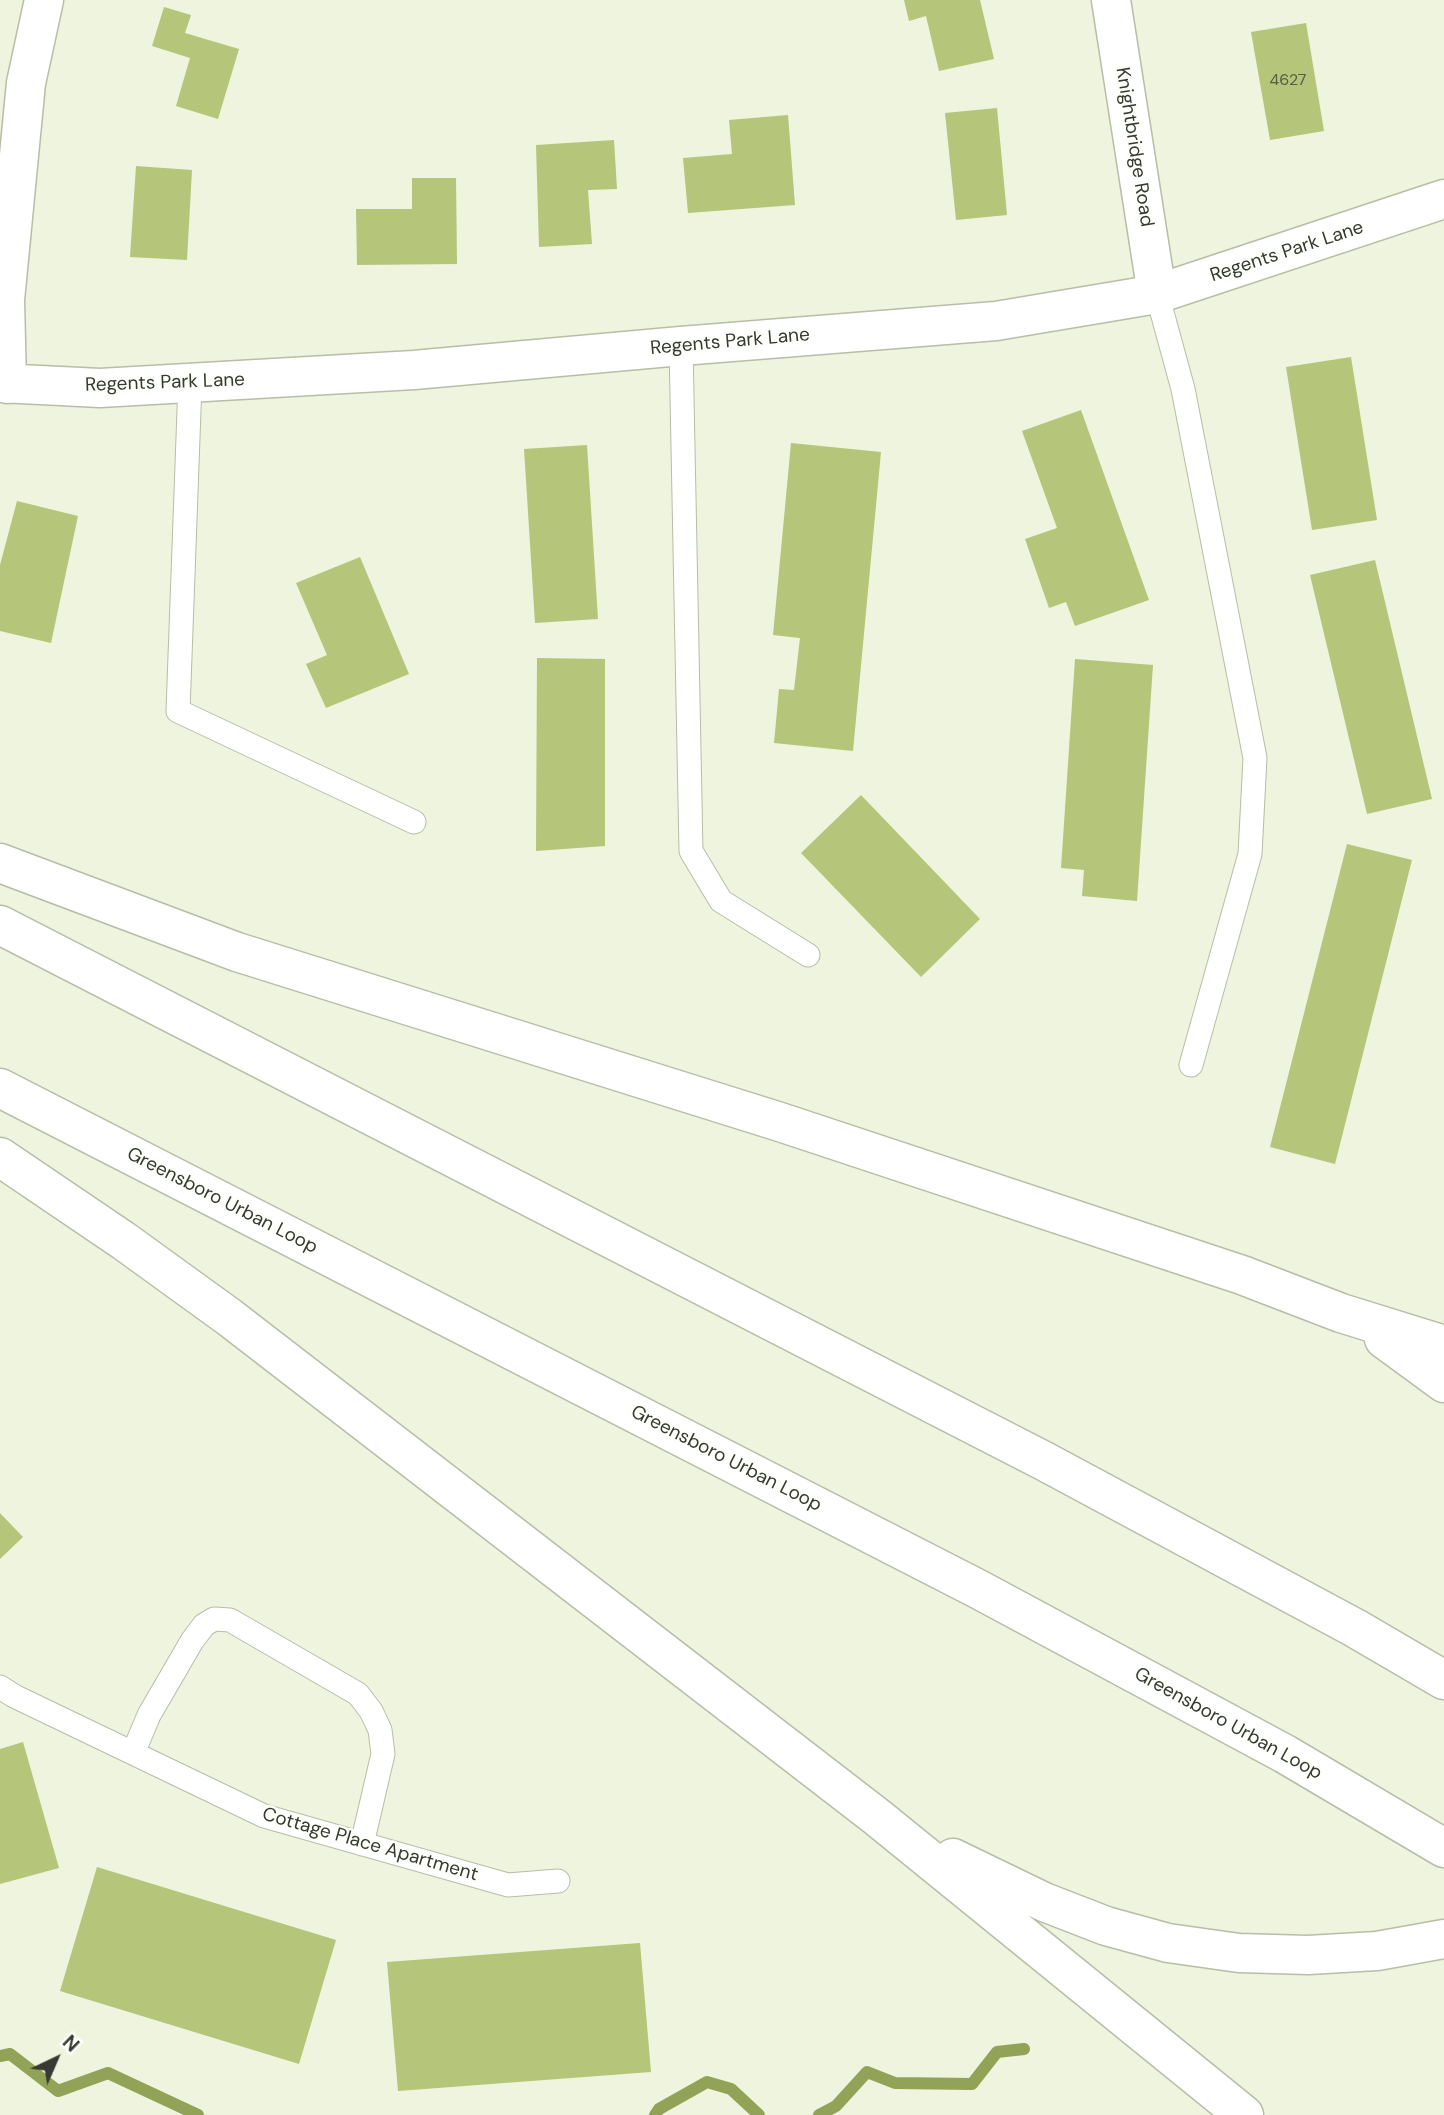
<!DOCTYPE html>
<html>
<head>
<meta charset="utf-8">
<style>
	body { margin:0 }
	#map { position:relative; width:1444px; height:2115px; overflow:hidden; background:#eef4dd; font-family:"DM Sans",sans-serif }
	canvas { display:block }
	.north { position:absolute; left:21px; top:2024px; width:70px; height:70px; -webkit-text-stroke:5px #fdfffa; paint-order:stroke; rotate:44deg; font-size:19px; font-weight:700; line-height:28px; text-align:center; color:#383a31 }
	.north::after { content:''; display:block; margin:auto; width:24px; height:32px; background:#383a31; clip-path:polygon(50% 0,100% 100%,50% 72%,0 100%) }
</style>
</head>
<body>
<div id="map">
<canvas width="1444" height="2115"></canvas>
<div class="north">N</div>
</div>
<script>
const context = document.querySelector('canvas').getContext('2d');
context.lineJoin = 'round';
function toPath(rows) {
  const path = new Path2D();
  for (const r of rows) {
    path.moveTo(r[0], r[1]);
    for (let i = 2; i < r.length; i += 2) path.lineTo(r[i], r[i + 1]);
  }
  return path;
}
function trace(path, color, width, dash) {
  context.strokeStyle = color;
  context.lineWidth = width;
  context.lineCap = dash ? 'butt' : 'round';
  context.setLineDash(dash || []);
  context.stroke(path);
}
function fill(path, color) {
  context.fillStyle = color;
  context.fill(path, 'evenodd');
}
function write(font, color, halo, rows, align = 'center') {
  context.font = font + ' "DM Sans",sans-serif';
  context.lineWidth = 5;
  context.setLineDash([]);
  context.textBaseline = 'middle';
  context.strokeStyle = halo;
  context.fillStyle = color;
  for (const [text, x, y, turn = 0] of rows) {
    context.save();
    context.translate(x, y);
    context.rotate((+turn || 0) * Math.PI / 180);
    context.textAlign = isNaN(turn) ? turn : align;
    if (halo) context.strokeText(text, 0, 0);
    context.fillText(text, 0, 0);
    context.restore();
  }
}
trace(toPath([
	[0,2056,10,2054,58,2091,108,2073,198,2115],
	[655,2115,659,2109,707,2082,731,2089,759,2115],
	[819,2115,836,2106,867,2072,895,2083,972,2084,997,2052,1024,2049]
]), '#92a257', 12);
fill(toPath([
	[904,0,980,0,994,59,939,71,926,16,909,21],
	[164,7,191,15,185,33,239,49,218,119,176,106,190,58,152,46],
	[1306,23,1324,131,1270,140,1251,32],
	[997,108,1007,215,956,220,945,113],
	[788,115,795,205,688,213,683,158,732,154,729,120],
	[614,140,617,189,588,190,592,244,539,247,536,145],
	[136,166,192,170,187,260,130,257],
	[412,178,456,178,457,264,357,265,356,209,412,209],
	[1351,357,1377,520,1312,530,1286,367],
	[1081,410,1149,600,1075,626,1066,602,1049,608,1025,539,1057,528,1022,431],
	[791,443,881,452,853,751,774,743,779,689,794,690,800,638,773,635],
	[587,445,598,619,535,623,524,449],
	[17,501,78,516,51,643,0,631,0,565],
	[360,557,409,674,326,708,306,664,327,655,296,583],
	[1375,560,1432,799,1367,814,1310,575],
	[537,658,605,659,605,846,536,851],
	[1075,659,1153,665,1137,901,1082,896,1084,870,1061,868],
	[861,795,980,919,921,977,801,853],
	[1347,844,1412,860,1335,1164,1270,1147],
	[0,1513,23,1537,0,1559],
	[23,1742,59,1868,0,1884,0,1749],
	[97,1867,336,1940,299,2064,60,1991],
	[640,1943,651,2072,398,2091,387,1962]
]), '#b5c579');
const lane = toPath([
	[1157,294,1183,389,1255,758,1250,854,1191,1065],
	[681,346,691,851,721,901,808,955],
	[190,383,178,711,414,822],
	[0,1687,14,1696,264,1816,508,1885,558,1881],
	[133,1753,149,1715,192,1641,204,1625,214,1619,230,1620,358,1694,371,1711,380,1730,383,1754,362,1844]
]);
const street = toPath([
	[1111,0,1157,294],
	[0,383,100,388,414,370,681,346,996,321,1157,294,1444,199],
	[7,384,5,300,26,83,44,0]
]);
const highway = toPath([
	[0,863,237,952,780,1122,1242,1275,1341,1313,1444,1345],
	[0,925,1044,1461,1355,1628,1444,1680],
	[0,1088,978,1589,1285,1754,1444,1848],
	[0,1157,124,1241,229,1317,877,1817,1244,2115],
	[1384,1339,1444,1383],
	[953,1858,1044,1902,1106,1926,1168,1943,1239,1953,1308,1955,1377,1951,1444,1939]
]);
trace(lane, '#b7bda7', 25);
trace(street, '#b7bda7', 41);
trace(highway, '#b7bda7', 41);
trace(lane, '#fff', 23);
trace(street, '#fff', 38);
trace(highway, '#fff', 38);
write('16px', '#575d43', null, [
	["4627",1288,81]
]);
write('19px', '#383a31', '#fdfffa', [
	["Knightbridge Road",1134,147,81],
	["Regents Park Lane",1287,252,-18],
	["Regents Park Lane",730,342,-5],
	["Regents Park Lane",165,383,-2],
	["Greensboro Urban Loop",222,1201,27],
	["Greensboro Urban Loop",726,1459,27],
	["Greensboro Urban Loop",1228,1724,29],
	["Cottage Place Apartment",370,1845,16]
]);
</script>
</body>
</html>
